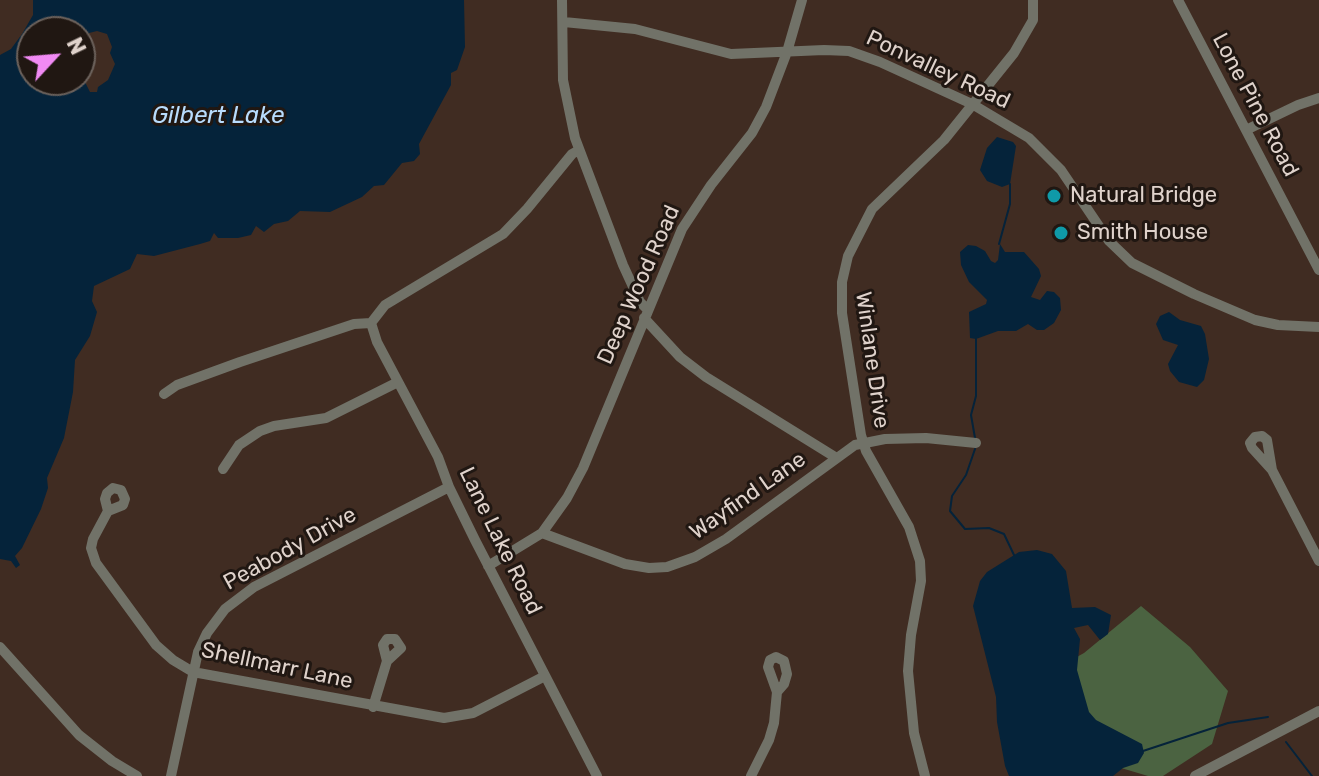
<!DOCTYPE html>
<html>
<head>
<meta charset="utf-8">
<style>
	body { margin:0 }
	#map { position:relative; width:1319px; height:776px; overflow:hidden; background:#402c22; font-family:Rubik,sans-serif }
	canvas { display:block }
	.north { position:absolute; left:16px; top:16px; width:80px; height:80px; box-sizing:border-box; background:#201712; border:2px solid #6c625c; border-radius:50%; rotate:64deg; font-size:22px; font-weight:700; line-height:32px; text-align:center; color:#dfd2cb }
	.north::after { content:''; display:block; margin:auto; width:28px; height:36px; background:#f18af4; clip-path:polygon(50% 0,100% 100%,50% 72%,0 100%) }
</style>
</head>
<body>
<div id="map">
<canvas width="1319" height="776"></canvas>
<div class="north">N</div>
</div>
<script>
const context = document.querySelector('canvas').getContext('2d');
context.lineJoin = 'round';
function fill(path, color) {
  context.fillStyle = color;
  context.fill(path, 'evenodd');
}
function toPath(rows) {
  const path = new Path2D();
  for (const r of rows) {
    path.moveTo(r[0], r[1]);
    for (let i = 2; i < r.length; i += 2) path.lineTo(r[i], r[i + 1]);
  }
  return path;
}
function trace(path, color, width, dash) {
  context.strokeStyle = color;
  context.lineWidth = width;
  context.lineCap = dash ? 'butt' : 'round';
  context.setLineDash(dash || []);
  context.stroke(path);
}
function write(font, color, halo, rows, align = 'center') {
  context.font = font + ' Rubik,sans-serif';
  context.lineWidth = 6;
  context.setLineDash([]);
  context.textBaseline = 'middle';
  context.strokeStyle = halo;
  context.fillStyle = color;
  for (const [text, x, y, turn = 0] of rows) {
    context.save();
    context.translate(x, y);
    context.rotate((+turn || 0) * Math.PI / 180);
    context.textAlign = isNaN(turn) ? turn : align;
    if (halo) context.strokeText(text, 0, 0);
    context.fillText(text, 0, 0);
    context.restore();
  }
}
fill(toPath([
	[1141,606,1190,647,1228,691,1212,744,1163,776,1148,776,1101,762,1057,668,1084,653]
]), '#4b6341');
fill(toPath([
	[33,0,464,0,465,47,457,70,451,73,451,85,419,144,420,154,414,161,402,163,384,185,374,186,362,197,330,212,300,211,288,221,274,224,264,232,256,226,251,235,238,238,218,238,214,233,210,241,200,244,154,256,137,254,130,269,94,286,92,301,97,312,90,336,75,360,73,392,64,438,47,478,48,488,41,509,22,548,15,556,20,565,16,568,11,561,0,559,0,55,11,49,22,34,33,15],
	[97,31,107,34,112,47,110,53,115,64,108,80,98,87,97,92,90,92,84,80,80,78,32,80,32,32,80,32,80,44,89,33],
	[997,137,1013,142,1016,146,1010,184,1002,187,987,181,980,170,987,148],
	[1000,244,1005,252,1024,252,1039,269,1041,276,1031,297,1040,300,1047,291,1054,292,1060,298,1061,310,1054,323,1044,330,1037,330,1028,324,1016,331,998,331,976,339,970,338,969,312,986,304,987,300,969,282,961,265,960,252,968,245,976,246,985,251,991,261,995,263,998,260],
	[1169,312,1180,320,1201,326,1205,334,1209,359,1204,380,1197,387,1179,382,1170,371,1168,364,1178,345,1163,340,1156,324,1160,316],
	[1037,550,1052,554,1066,571,1072,608,1095,607,1111,615,1108,634,1100,640,1088,625,1074,628,1080,639,1077,670,1089,712,1096,720,1142,744,1144,753,1138,763,1123,768,1113,776,1009,776,1005,766,997,722,996,697,973,606,980,581,987,572,1019,552]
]), '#05233a');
trace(toPath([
	[999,244,1010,204,1010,184],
	[975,438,971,415,976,396,976,339],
	[975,449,966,475,952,496,950,511,965,529,989,528,1004,534,1014,555],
	[1286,742,1312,776],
	[1143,751,1228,723,1268,717]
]), '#05233a', 2);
trace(toPath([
	[562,0,563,80,575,138,623,265,640,302,647,309],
	[1178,0,1319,270],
	[564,22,635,29,731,54,824,50,849,51,880,62,972,104,1029,138,1061,170,1109,241,1132,263,1194,294,1255,320,1278,325,1319,327],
	[1246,130,1298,105,1319,98],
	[579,150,572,154,527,209,503,234,385,305,371,323,377,342,438,457,449,487,475,540,597,776],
	[644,318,680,357,706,377,835,457],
	[164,394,177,385,240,362,354,324,371,323],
	[223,469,239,445,260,431,274,426,326,418,398,382],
	[1272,470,1267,440,1262,436,1255,437,1250,443,1252,448,1272,470,1319,561],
	[108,511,105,499,107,493,113,488,121,490,125,499,123,505,108,511,93,539,91,548,96,563,156,645,173,660,193,672,444,718,473,713,545,676],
	[542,533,625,564,649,568,667,567,695,557,726,539,855,445,885,439,926,438,976,443],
	[488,566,542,533,567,498,583,468,682,229,711,185,752,133,766,107,787,52,802,0],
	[0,647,79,735,112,761,137,776],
	[373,707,387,661,401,648,395,639,387,639,383,645,387,661],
	[171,776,198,652,207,633,225,609,254,587,449,487],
	[751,776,769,740,774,723,777,692,768,667,770,660,776,657,784,661,787,674,784,684,777,692],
	[925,776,914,733,908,671,911,635,921,581,920,561,909,527,866,451,861,435,842,313,842,282,848,256,872,209,944,140,1014,53,1033,20,1033,0],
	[1195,776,1319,711]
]), '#717268', 10);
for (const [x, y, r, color] of [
	[1054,196,8,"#0f9aa8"],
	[1061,233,8,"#0f9aa8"]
]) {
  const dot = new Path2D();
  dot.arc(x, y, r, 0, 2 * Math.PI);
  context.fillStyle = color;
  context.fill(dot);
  trace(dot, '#201712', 3);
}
write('22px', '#dfd2cb', '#201712', [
	["Ponvalley Road",938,70,25],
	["Lone Pine Road",1255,105,62],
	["Deep Wood Road",639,285,-66],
	["Winlane Drive",872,360,82],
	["Wayfind Lane",748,496,-35],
	["Lane Lake Road",500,541,64],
	["Peabody Drive",290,549,-29],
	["Shellmarr Lane",277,666,12]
]);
write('22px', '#dfd2cb', '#201712', [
	["Natural Bridge",1070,196],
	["Smith House",1077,233]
], 'left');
write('italic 24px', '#b8dcfd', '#201712', [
	["Gilbert Lake",218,116]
]);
</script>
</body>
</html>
